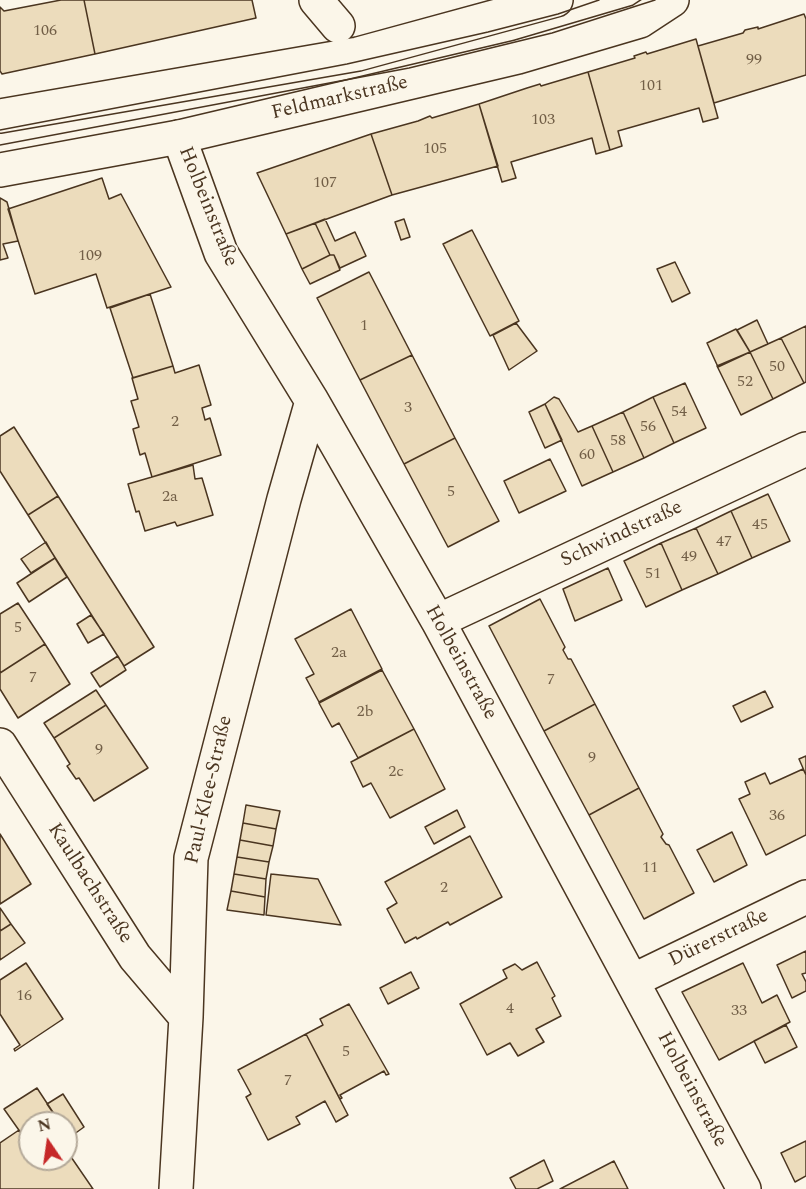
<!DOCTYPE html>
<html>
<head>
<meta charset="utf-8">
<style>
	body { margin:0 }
	#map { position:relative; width:806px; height:1189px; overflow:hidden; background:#fbf6e9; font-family:Spectral,serif }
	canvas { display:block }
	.north { position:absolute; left:18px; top:1111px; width:60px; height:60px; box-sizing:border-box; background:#fbf6e9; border:2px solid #b4a999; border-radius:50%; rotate:347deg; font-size:16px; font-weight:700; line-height:24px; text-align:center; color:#4a3520 }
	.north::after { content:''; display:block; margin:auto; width:21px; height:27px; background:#c62828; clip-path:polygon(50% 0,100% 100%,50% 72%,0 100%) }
</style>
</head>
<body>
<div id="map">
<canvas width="806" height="1189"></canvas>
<div class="north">N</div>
</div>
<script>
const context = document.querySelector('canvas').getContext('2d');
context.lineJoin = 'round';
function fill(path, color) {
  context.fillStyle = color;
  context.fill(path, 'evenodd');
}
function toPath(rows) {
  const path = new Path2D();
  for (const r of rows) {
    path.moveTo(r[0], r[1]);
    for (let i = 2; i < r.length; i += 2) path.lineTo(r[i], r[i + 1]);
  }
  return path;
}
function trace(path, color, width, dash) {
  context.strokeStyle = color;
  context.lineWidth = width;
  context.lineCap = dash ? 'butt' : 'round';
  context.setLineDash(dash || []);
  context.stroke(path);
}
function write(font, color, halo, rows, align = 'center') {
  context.font = font + ' Spectral,serif';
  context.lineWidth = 4.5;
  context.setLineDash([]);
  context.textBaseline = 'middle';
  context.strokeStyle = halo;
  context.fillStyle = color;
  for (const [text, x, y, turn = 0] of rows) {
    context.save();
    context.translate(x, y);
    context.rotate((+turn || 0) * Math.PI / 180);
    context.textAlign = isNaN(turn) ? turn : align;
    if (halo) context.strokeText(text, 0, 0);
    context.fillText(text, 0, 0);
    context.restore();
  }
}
const building = toPath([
	[61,0,84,0,95,54,2,74,0,71,0,7,4,11,61,0],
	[84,0,252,0,256,18,95,54,84,0],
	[804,14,806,19,806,75,714,103,698,46,743,33,745,30,758,27,758,29,804,14],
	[696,39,718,118,703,122,699,108,618,131,622,146,610,150,588,72,635,58,634,56,646,52,647,54,696,39],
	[588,72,610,150,596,154,592,138,511,162,516,178,502,182,479,104,527,88,540,84,541,86,588,72],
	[479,104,498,166,392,195,371,134,418,121,430,116,432,118,479,104],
	[371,134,392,195,286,234,257,173,371,134],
	[102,178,109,199,121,194,171,287,107,308,96,274,35,294,8,209,102,178],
	[0,198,7,202,18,241,3,244,8,258,0,260,0,198],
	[325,219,335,241,355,232,366,256,340,268,334,255,330,255,315,223,325,219],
	[404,219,410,237,401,240,395,222,404,219],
	[315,223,330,255,302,269,286,234,315,223],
	[472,230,519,321,490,336,443,244,472,230],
	[330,255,334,255,340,270,310,284,302,269,330,255],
	[675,262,690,293,672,302,657,269,675,262],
	[369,272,412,355,360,380,317,298,369,272],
	[150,294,173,366,133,378,110,308,150,294],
	[757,320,768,344,750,352,737,330,757,320],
	[516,323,537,351,509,370,493,335,516,323],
	[806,326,806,382,804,383,781,338,806,326],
	[736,329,750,352,718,367,707,343,736,329],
	[781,338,804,383,773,399,750,352,781,338],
	[750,352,773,399,741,415,717,366,750,352],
	[412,355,455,438,404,464,360,380,412,355],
	[199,365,211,405,202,408,205,420,210,418,221,455,152,477,145,453,140,455,133,429,139,427,131,401,138,399,132,378,173,366,175,373,199,365],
	[685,383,706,428,674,443,653,397,685,383],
	[554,397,559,399,578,432,592,426,613,472,582,486,545,404,554,397],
	[653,397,674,443,644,458,623,412,653,397],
	[545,404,562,440,545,448,529,412,545,404],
	[623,412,644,458,613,472,592,426,623,412],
	[14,427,58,496,28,515,0,471,0,436,14,427],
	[455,438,499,521,448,547,404,464,455,438],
	[550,459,566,491,519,513,504,481,550,459],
	[193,465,195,479,202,478,213,515,177,526,175,522,145,531,139,511,136,512,128,484,193,465],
	[768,494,790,541,752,558,731,511,768,494],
	[58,496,154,647,124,666,28,515,58,496],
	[731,511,752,558,718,574,696,528,731,511],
	[696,528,718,574,682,590,661,543,696,528],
	[46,542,55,558,31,573,21,559,46,542],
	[661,543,682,590,646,607,624,561,661,543],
	[55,558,67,577,29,602,17,583,55,558],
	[608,568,622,600,575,621,563,589,608,568],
	[540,599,565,647,563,650,568,659,571,659,595,704,544,731,489,626,540,599],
	[18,603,45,644,0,673,0,614,18,603],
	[351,609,382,669,319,702,306,678,314,674,295,639,351,609],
	[91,615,104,634,88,643,77,624,91,615],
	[45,644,70,684,18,718,0,689,0,673,45,644],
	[118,656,126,670,100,687,91,673,118,656],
	[382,670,414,729,358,758,339,723,332,727,319,703,382,670],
	[96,690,106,705,54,738,44,723,96,690],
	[765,691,773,707,741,722,733,706,765,691],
	[595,704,639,788,589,815,544,731,595,704],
	[106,705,148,768,94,801,79,778,76,779,67,766,70,764,54,738,106,705],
	[414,729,445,789,390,818,371,783,363,787,351,762,414,729],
	[806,756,806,775,799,759,806,756],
	[803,769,806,775,806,835,766,855,739,799,750,794,745,782,765,773,770,784,803,769],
	[639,788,663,834,661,837,666,844,669,845,694,893,644,919,589,815,639,788],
	[246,805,280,811,276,829,243,823,246,805],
	[457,810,465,827,434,844,425,827,457,810],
	[243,823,276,829,273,846,240,840,243,823],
	[732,832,747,865,714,882,697,850,732,832],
	[0,834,31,884,0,904,0,834],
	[470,836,502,897,450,925,448,922,417,939,416,937,405,943,387,909,397,903,385,882,470,836],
	[240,840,273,846,269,862,237,857,240,840],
	[237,857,269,862,266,879,234,874,237,857],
	[234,874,266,879,265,897,231,891,234,874],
	[271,874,318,879,341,925,266,915,271,874],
	[231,891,265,897,264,915,227,910,231,891],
	[0,908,11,924,0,931,0,908],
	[11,924,25,943,0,960,0,931,11,924],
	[806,951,806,973,802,974,806,982,806,991,792,998,777,965,806,951],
	[537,962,555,996,552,998,561,1016,536,1029,544,1042,518,1056,510,1043,487,1055,460,1004,507,978,503,970,515,964,522,970,537,962],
	[26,963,63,1019,15,1051,14,1049,20,1045,0,1014,0,980,26,963],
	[743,963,762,1003,777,995,790,1022,719,1060,682,992,743,963],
	[411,972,419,988,388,1004,380,988,411,972],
	[349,1004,389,1074,386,1075,384,1071,340,1095,342,1098,340,1099,306,1034,323,1025,320,1019,349,1004],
	[786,1025,797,1047,765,1063,754,1041,786,1025],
	[306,1034,348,1115,336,1122,325,1101,296,1117,300,1124,268,1140,246,1097,251,1094,238,1070,306,1034],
	[37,1088,60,1123,30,1123,30,1142,28,1143,4,1109,37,1088],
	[63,1094,84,1127,66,1140,66,1123,60,1123,47,1104,63,1094],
	[19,1130,28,1143,30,1142,30,1159,45,1159,50,1167,61,1159,66,1159,69,1154,93,1189,0,1189,0,1143,19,1130],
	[806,1141,806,1176,795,1182,781,1153,806,1141],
	[544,1160,553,1181,537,1189,516,1189,510,1178,544,1160],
	[614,1161,628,1189,560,1189,614,1161]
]);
fill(building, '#ecdcbc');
trace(building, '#4a3520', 1.5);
const minor = toPath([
	[316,0,338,26],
	[179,137,221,253,312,401,438,621,744,1189],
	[438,621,806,449],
	[0,745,135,957,186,1017],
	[632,981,806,897],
	[176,1189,186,1017,191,858,284,499,312,401]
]);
const secondary = toPath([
	[0,116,358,54,556,0],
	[0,170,179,137,518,57,640,21,672,0]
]);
trace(minor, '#4a3520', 36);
trace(secondary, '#4a3520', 36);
trace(minor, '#fbf6e9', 33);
trace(secondary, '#fbf6e9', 33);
trace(toPath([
	[0,130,347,64,488,32,558,14,599,0],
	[0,145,409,68,552,33,655,0]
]), '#4a3520', 1.5);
write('16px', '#725f47', null, [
	["106",45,32],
	["99",754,61],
	["101",651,87],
	["103",543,121],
	["105",435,150],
	["107",325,184],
	["109",90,257],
	["1",364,327],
	["50",777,368],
	["52",745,383],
	["3",408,409],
	["54",679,413],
	["2",175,423],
	["56",648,428],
	["58",618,442],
	["60",587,456],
	["5",451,493],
	["2a",170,498],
	["45",760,526],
	["47",724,543],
	["49",689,558],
	["51",653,575],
	["5",18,629],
	["2a",339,654],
	["7",33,679],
	["7",551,681],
	["2b",365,713],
	["9",99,751],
	["9",592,759],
	["2c",396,773],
	["36",777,817],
	["11",650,869],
	["2",444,889],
	["16",24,997],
	["4",510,1010],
	["33",739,1012],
	["5",346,1053],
	["7",288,1082]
]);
write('20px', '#4a3520', '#fbf6e9', [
	["Feldmarkstraße",340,99,-13],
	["Holbeinstraße",207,207,68],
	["Schwindstraße",622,535,-25],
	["Holbeinstraße",460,663,61],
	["Paul-Klee-Straße",210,790,-77],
	["Kaulbachstraße",89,884,57],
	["Dürerstraße",719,939,-26],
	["Holbeinstraße",691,1090,62]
]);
</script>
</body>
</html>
